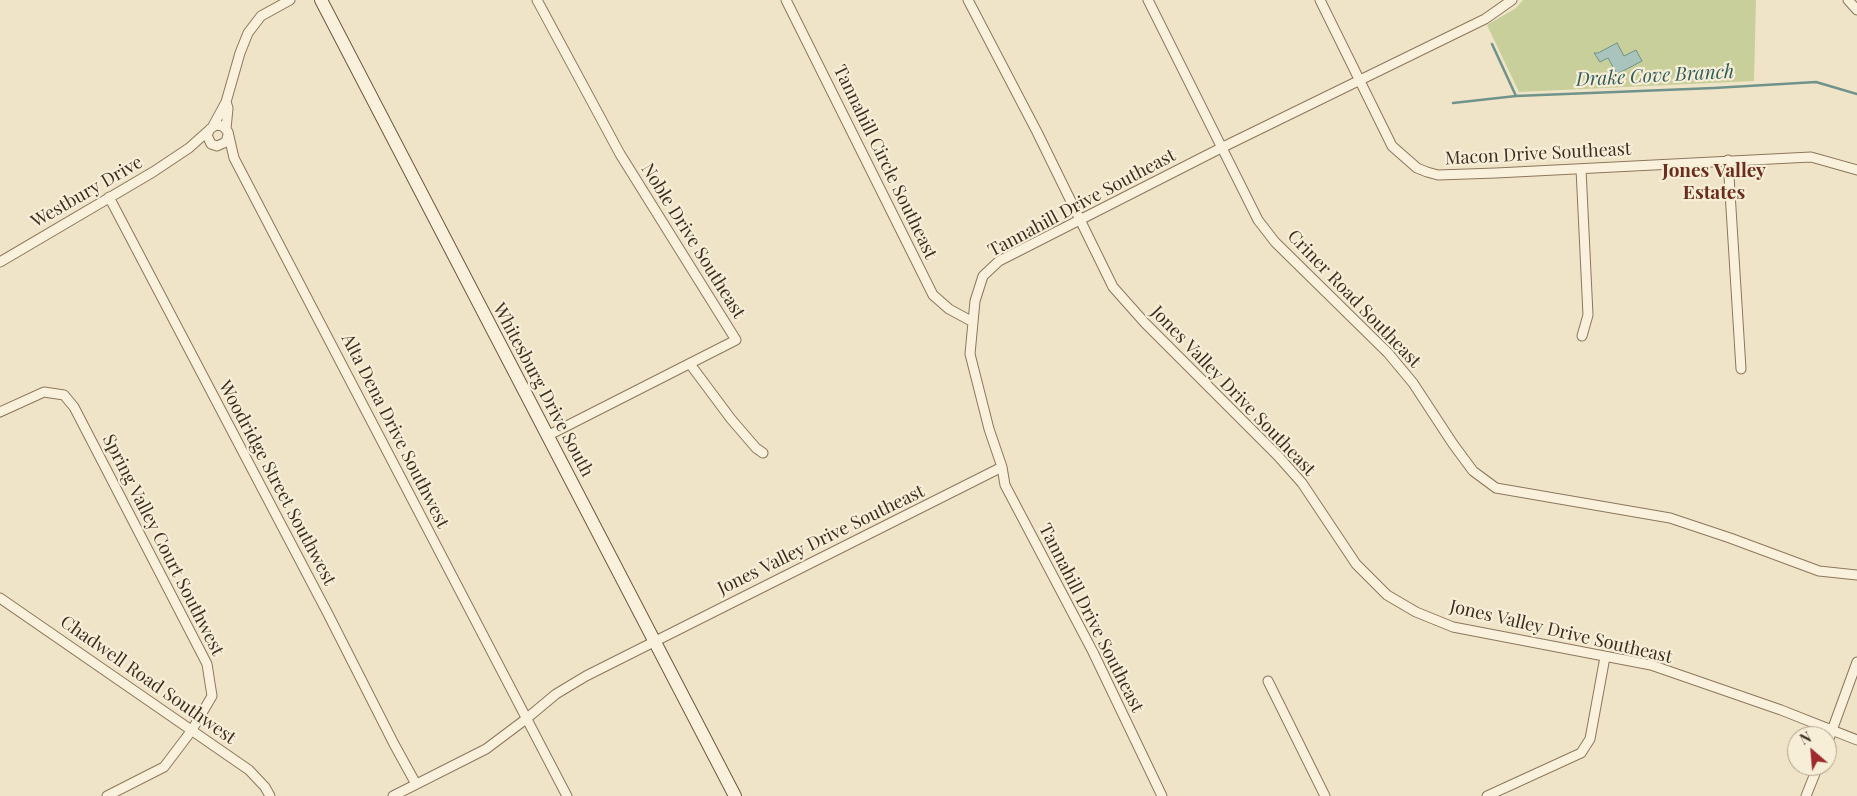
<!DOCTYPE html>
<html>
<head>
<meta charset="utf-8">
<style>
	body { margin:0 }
	#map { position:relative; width:1857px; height:796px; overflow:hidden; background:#f0e4c8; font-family:"Playfair Display",serif }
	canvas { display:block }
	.north { position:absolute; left:1787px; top:726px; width:50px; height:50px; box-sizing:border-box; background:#f7eed8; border:1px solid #ada18e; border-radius:50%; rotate:333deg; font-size:14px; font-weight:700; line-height:20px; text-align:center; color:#3d2e20 }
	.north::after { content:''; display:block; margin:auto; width:18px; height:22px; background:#9e2a2b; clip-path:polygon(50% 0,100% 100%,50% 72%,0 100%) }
</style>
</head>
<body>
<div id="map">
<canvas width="1857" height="796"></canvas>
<div class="north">N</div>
</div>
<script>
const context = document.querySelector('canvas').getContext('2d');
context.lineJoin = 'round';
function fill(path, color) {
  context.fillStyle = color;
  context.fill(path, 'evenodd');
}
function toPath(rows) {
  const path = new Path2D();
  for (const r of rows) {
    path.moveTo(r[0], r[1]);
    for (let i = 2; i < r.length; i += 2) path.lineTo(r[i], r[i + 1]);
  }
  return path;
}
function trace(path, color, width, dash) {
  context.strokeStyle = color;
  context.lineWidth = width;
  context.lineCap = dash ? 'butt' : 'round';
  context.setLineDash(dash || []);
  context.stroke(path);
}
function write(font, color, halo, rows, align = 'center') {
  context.font = font + ' "Playfair Display",serif';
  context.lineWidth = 4.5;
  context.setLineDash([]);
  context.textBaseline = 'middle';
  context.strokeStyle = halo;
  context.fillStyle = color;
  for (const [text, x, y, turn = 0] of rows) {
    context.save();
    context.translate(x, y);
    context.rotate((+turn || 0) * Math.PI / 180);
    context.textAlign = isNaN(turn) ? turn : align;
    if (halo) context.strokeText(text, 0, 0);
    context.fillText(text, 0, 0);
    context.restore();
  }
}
fill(toPath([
	[1523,0,1756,0,1754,81,1519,92,1487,25,1516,8]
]), '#c9cf9b');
const water = toPath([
	[1617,43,1624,56,1636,50,1642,61,1617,74,1608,58,1600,62,1594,53,1598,53,1617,43]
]);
fill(water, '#a9c4bc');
trace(water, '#6f938a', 1);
trace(toPath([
	[1492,44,1516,96],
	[1453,103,1516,96,1714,88,1816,82,1857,94]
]), '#6f938a', 2.5);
const minor = toPath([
	[537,0,620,154,736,340,547,436],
	[786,0,933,295,949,309,973,322],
	[968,0,1037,132,1113,287,1145,323,1278,456,1302,483,1356,564,1387,595,1416,612,1453,627,1651,665,1781,710,1857,740],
	[1148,0,1258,220,1275,242,1388,353,1413,383,1453,444,1473,471,1496,488,1670,518,1730,538,1819,571,1857,575],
	[1320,0,1392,146,1417,168,1427,172,1438,175,1496,173,1811,157,1857,170],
	[1848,0,1857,10],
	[213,126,226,102,240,53,248,33,261,16,290,0],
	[226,129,228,108,226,102],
	[228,135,226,142,217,146,211,144,207,135,210,129,216,125,223,126,228,132,234,158,567,796],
	[1728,160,1741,369],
	[1581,169,1588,315,1582,336],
	[109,197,327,612,394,744,416,784],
	[0,262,153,172,189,148,208,131],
	[690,364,731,419,756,448,763,453],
	[0,412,44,392,64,395,74,407,207,664,212,696,192,730,164,767,107,796],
	[0,598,249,770,265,787,270,796],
	[1268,681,1325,796],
	[1827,744,1857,662],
	[393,796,486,749,526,719,556,694,586,676,1002,467],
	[1162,796,1093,652,1005,485,1002,467,989,429,970,354,975,301,983,276,999,261,1221,148,1485,19,1512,0],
	[1487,796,1581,753,1590,739,1605,657],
	[1806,796,1818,766]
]);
const secondary = toPath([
	[321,0,735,796]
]);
trace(minor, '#8d765c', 11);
trace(secondary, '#6f573f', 14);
trace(minor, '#faf1dc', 9);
trace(secondary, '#faf1dc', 12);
write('18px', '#3d2e20', '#f7eed8', [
	["Macon Drive Southeast",1538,154,-3],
	["Tannahill Circle Southeast",885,162,64],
	["Westbury Drive",87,192,-30],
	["Tannahill Drive Southeast",1082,203,-28],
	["Noble Drive Southeast",693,241,58],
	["Criner Road Southeast",1354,299,46],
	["Whitesburg Drive South",543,390,62],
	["Jones Valley Drive Southeast",1233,391,46],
	["Alta Dena Drive Southwest",395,431,63],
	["Woodridge Street Southwest",277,483,62],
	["Jones Valley Drive Southeast",821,540,-26],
	["Spring Valley Court Southwest",163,545,63],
	["Tannahill Drive Southeast",1091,618,63],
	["Jones Valley Drive Southeast",1561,632,13],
	["Chadwell Road Southwest",148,680,35]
]);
write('italic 19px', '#2f5d5a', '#f7eed8', [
	["Drake Cove Branch",1655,76,-3]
]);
write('bold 19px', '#6b2e1e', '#f7eed8', [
	["Jones Valley",1714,171],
	["Estates",1714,193]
]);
</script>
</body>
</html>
